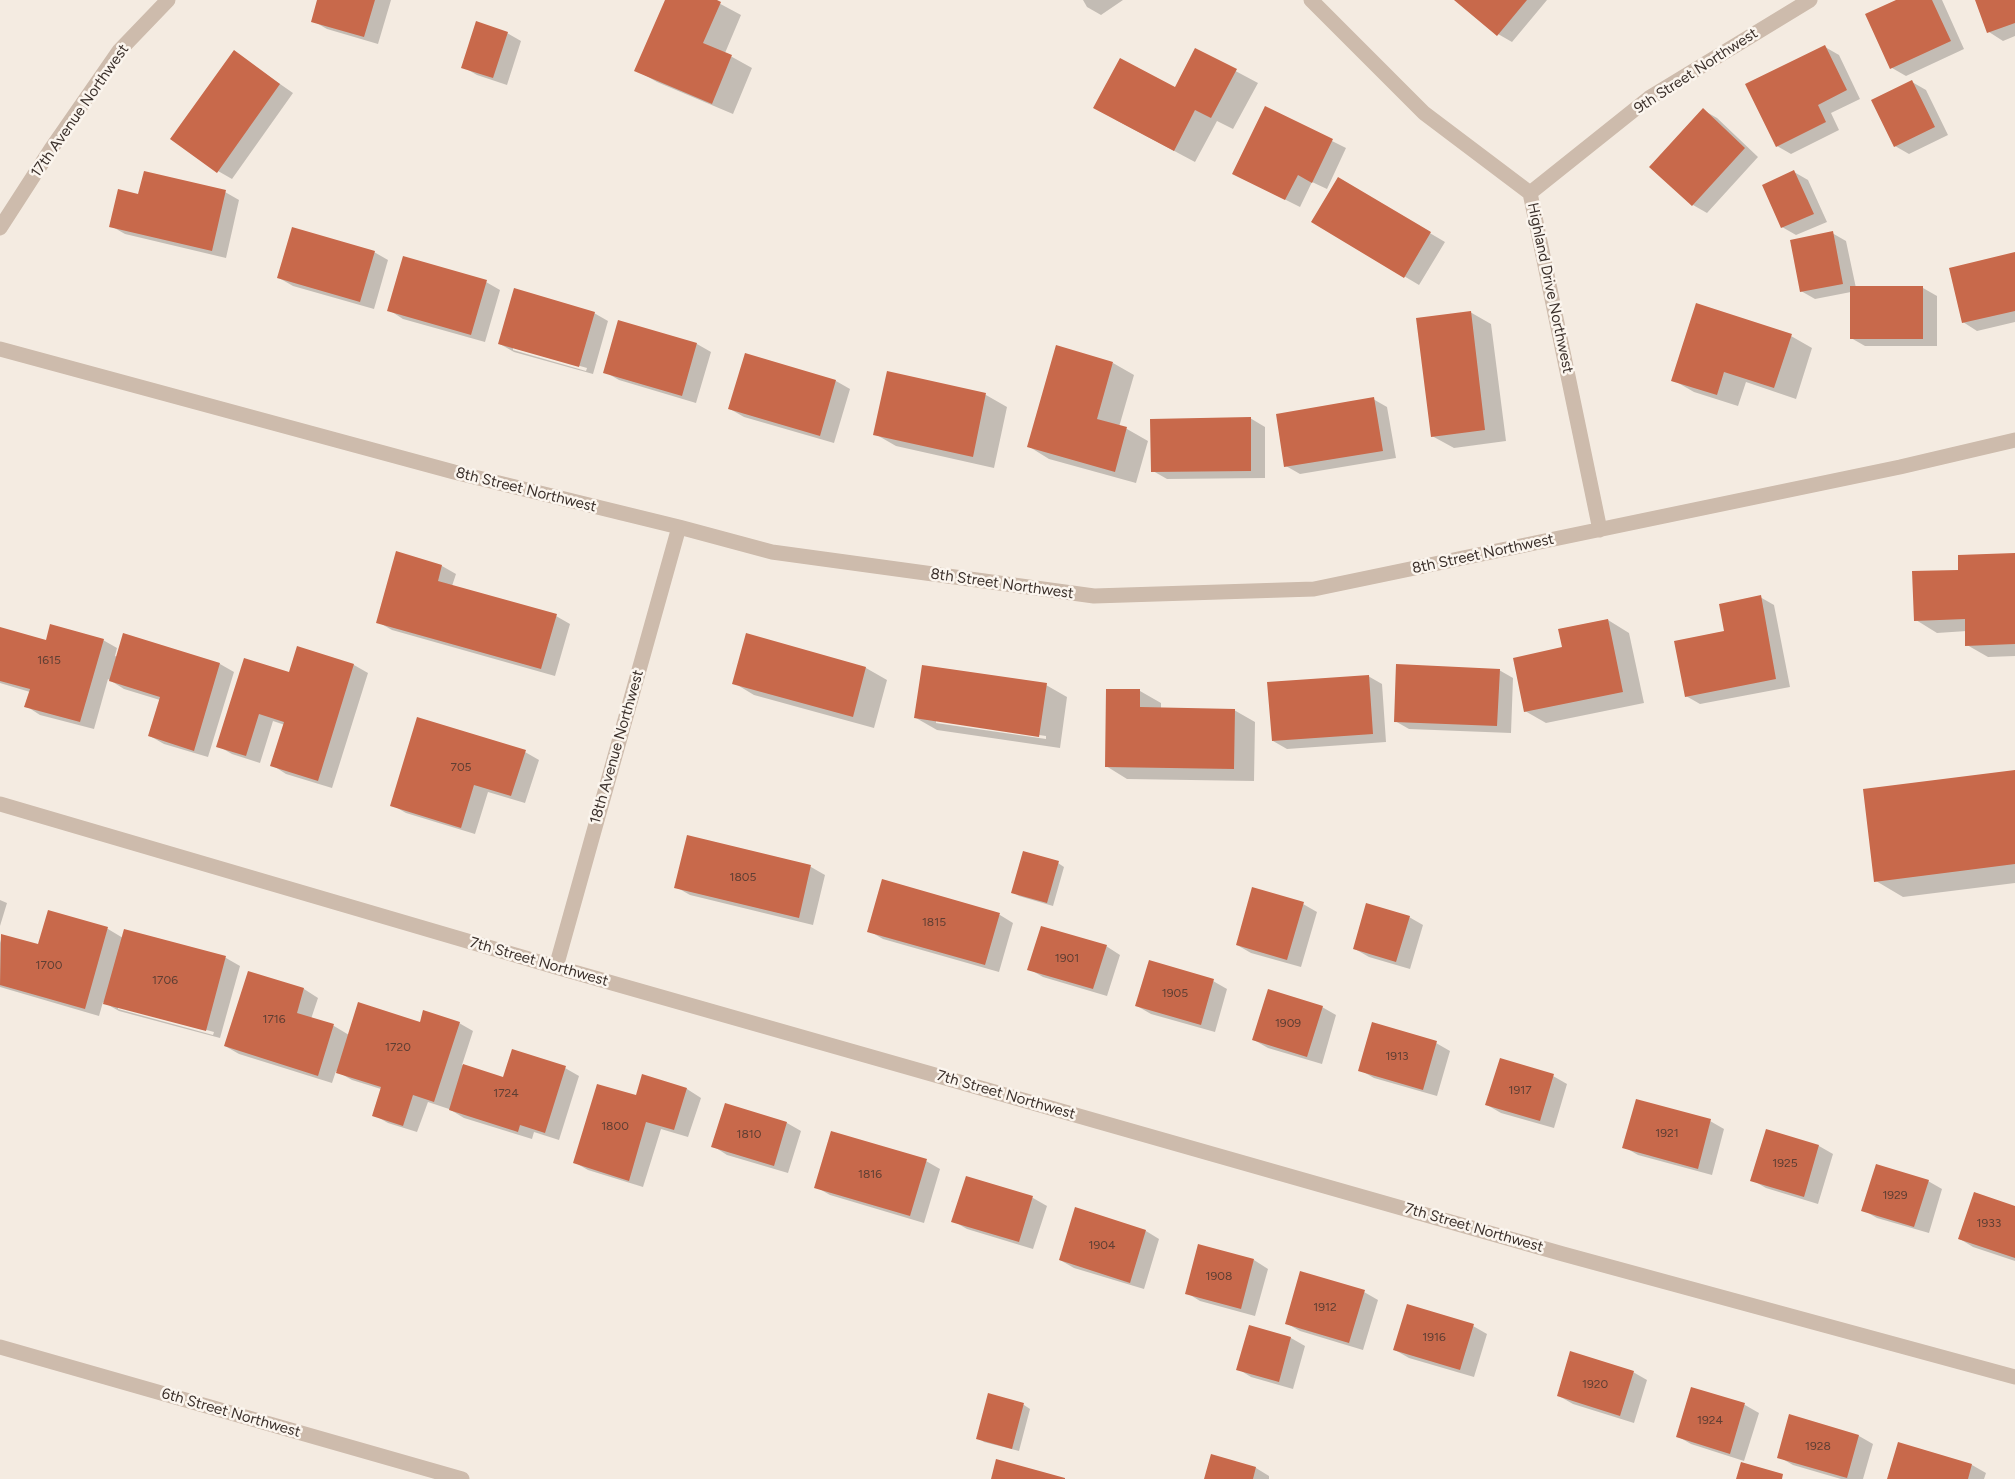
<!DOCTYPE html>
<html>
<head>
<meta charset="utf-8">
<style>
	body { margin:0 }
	canvas { display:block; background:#f4ebe1 }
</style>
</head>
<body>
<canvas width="2015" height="1479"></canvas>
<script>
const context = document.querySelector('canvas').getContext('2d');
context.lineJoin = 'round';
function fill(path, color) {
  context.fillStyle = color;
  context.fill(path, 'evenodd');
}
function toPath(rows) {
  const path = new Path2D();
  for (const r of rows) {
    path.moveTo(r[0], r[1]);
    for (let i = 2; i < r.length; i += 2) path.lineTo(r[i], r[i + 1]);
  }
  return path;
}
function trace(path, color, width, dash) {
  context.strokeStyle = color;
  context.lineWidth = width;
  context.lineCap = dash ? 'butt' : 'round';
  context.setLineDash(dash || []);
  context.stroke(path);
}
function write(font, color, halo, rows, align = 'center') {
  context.font = font + ' Figtree,sans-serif';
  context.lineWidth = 5;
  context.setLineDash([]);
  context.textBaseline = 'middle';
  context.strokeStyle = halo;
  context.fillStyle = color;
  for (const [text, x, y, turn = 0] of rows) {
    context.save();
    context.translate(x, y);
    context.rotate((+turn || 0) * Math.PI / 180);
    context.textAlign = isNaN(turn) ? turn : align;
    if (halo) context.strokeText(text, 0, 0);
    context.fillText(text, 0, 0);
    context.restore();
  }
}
fill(toPath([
	[319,0,391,0,378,44,327,29,313,21],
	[666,0,713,0,741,15,725,53,752,68,733,114,657,82,636,70],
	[1083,0,1123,0,1101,15,1087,7],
	[1457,0,1547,0,1512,42,1498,34],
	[1900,0,1942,0,1964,49,1906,76,1892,68],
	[1977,0,2015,0,2015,36,2003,41,1989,32],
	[507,33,521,41,507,85,477,75,463,67],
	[1825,47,1839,55,1860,99,1831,113,1839,130,1791,154,1777,146],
	[1196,50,1258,83,1233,129,1217,121,1195,162,1116,120,1176,89],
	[234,52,293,93,232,179,218,171],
	[1912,82,1926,90,1948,135,1909,154,1895,146],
	[1266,108,1346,148,1327,189,1312,182,1300,207,1248,181],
	[1703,110,1717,118,1758,157,1707,213,1693,205],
	[1794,172,1808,180,1827,222,1796,235,1782,227],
	[1338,179,1445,242,1419,285,1313,222],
	[225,192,239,200,226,258,125,234,111,226,140,196],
	[1832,233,1846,241,1856,288,1923,288,1937,296,1937,346,1865,346,1851,338,1851,292,1815,299,1801,291],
	[374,252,388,260,374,309,293,286,279,278],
	[2015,254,2015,322,1977,331,1963,322],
	[486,282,500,290,485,342,403,319,389,310],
	[1470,312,1491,324,1506,441,1454,448,1432,436],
	[594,313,608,321,593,374,514,352,500,344],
	[513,347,587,368,586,371,513,350],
	[1791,336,1812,348,1796,399,1746,382,1738,406,1694,392,1673,380],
	[697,344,711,352,696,403,619,380,605,372],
	[1113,363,1134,375,1119,427,1127,429,1148,441,1136,483,1049,459,1028,446],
	[888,373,986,395,1007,407,994,468,896,446,875,434],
	[836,381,850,389,834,443,744,417,730,409],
	[1373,399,1387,407,1396,458,1300,474,1286,466],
	[1250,418,1265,427,1265,478,1167,479,1153,471],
	[397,553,442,566,456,574,452,586,556,616,570,624,555,676,392,630,378,622],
	[2015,555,2015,656,1988,657,1967,645,1967,631,1937,633,1916,620,1959,571],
	[1760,597,1774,605,1790,687,1700,704,1686,696],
	[1608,620,1629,633,1644,703,1546,723,1525,711,1564,649],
	[0,628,48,642,103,640,117,648,115,656,118,657,124,635,220,664,234,672,208,757,164,744,150,736,160,700,124,689,108,679,94,729,40,715,26,706,30,692,0,683],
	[747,635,866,668,887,680,874,728,754,695,734,683],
	[298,648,354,665,368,673,332,788,286,774,272,765,285,725,273,721,260,763,232,754,218,746,290,674],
	[1499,670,1513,678,1511,733,1409,729,1395,721],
	[1368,676,1382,684,1386,742,1287,749,1273,741],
	[1046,685,1067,697,1060,748,937,730,916,718],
	[936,720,1046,736,1046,739,936,723],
	[1140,691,1161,703,1161,709,1234,710,1255,722,1254,781,1127,779,1106,766],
	[525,752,539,760,525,803,488,792,475,834,406,813,392,805],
	[2015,772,2015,883,1903,897,1876,881],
	[688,837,811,867,825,875,813,925,690,895,676,887],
	[1058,863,1064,867,1053,906,1019,896,1012,892],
	[0,900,7,903,0,926],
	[1303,904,1317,912,1301,967,1251,953,1237,945],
	[49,912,108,929,123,938,125,931,226,958,240,966,220,1038,119,1011,103,1002,99,1016,0,987,0,943,2,936,39,946],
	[118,1006,214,1032,213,1035,118,1009],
	[1000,915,1013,923,999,972,883,939,869,931],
	[1409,917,1423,925,1410,969,1369,957,1355,949],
	[1106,946,1120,955,1107,996,1043,977,1029,969],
	[249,972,304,989,318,998,311,1019,334,1026,349,1035,421,1023,459,1023,473,1031,462,1065,504,1079,565,1068,579,1076,559,1140,534,1132,532,1139,464,1118,449,1109,428,1102,417,1132,388,1123,374,1115,381,1089,352,1080,336,1071,332,1083,239,1054,225,1046],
	[1213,981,1227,989,1215,1032,1151,1014,1137,1006],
	[1322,1007,1336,1015,1322,1064,1268,1048,1254,1040],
	[1436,1043,1450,1051,1437,1096,1374,1078,1360,1070],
	[643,1076,687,1089,701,1098,688,1137,661,1129,643,1187,588,1170,574,1162,637,1097],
	[1553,1076,1567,1084,1554,1128,1501,1113,1487,1105],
	[726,1105,787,1123,801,1131,788,1173,727,1155,713,1146],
	[1710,1121,1724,1129,1712,1175,1638,1155,1624,1147],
	[1767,1131,1819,1146,1833,1154,1818,1204,1766,1188,1752,1180],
	[926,1161,940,1169,924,1223,830,1195,816,1187],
	[967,1177,1033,1198,1047,1206,1033,1249,967,1229,953,1221],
	[1928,1181,1942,1189,1929,1233,1877,1218,1863,1210],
	[2015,1207,2015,1261,1973,1247,1960,1239],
	[1146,1231,1159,1239,1144,1289,1074,1268,1060,1260],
	[1254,1260,1268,1269,1255,1316,1200,1301,1187,1293],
	[1364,1292,1378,1300,1363,1350,1300,1331,1286,1323],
	[1250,1326,1291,1338,1305,1346,1293,1389,1251,1377,1238,1369],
	[1473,1326,1487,1334,1474,1377,1409,1358,1395,1350],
	[1633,1372,1647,1380,1634,1423,1573,1404,1559,1396],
	[1692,1389,1745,1405,1759,1413,1744,1461,1691,1444,1677,1436],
	[989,1395,1024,1405,1030,1409,1019,1451,984,1442,978,1438],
	[1790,1416,1859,1436,1873,1444,1863,1479,1841,1479,1793,1465,1779,1457],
	[1972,1465,1986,1473,1984,1479,1889,1479],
	[1256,1468,1269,1476,1269,1479,1206,1479]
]), '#0003');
fill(toPath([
	[317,0,375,0,364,37,311,22],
	[665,0,717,0,721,2,703,43,732,55,712,104,634,71],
	[1454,0,1527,0,1497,36],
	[1896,0,1932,0,1951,41,1890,69,1865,14],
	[1975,0,2015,0,2015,23,1987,33],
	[476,21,508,32,493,78,461,68],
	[1825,45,1847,90,1818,105,1826,122,1776,147,1745,84],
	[1195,48,1237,69,1211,118,1195,110,1174,151,1093,108,1120,58,1175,87],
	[234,50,280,84,217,173,170,139],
	[1912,80,1935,127,1894,147,1871,100],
	[1265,106,1333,139,1312,183,1298,175,1285,200,1232,174],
	[1703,108,1745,148,1692,206,1649,167],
	[1794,170,1814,214,1781,228,1762,185],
	[144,171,226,190,212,251,109,227,118,189,138,194],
	[1338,177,1431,232,1404,278,1311,222],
	[292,227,375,251,360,302,277,278],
	[1833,231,1843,284,1800,292,1790,240],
	[2015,252,2015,311,1962,323,1949,268],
	[403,256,487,280,471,335,387,311],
	[1850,286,1923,286,1923,339,1850,339],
	[514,288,595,312,579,367,498,344],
	[1696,303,1792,334,1774,388,1724,372,1717,395,1671,381],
	[1471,311,1485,430,1431,437,1416,318],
	[618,320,697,343,682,396,603,373],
	[1056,345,1113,362,1097,419,1127,427,1115,472,1027,447],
	[745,353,836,380,820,436,728,409],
	[887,371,986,393,973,457,873,435],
	[1374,397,1383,451,1284,467,1276,414],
	[1251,417,1251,471,1151,472,1150,419],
	[396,551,442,565,438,581,557,614,541,669,376,623],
	[2015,553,2015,644,1965,646,1965,619,1914,621,1912,571,1958,570,1958,555],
	[1761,595,1776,679,1685,697,1674,641,1724,631,1719,604],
	[1608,619,1623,692,1524,712,1513,658,1562,647,1558,629],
	[50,624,104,639,80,722,24,707,30,689,0,681,0,627,46,640],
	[123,633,220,663,194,751,148,736,160,697,109,681],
	[746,633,866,667,853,717,732,684],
	[297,646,354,664,318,781,270,766,284,722,259,714,246,756,216,747,244,658,289,672],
	[1396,664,1500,669,1497,726,1394,722],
	[922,665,1047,683,1039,737,914,718],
	[1369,675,1373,734,1272,741,1267,682],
	[1106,689,1140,689,1140,707,1235,709,1234,769,1105,767],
	[417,717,526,750,511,796,474,785,461,828,390,806],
	[2015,770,2015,864,1874,882,1863,789],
	[687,835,811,865,799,918,674,888],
	[1023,851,1059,861,1047,903,1011,893],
	[882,879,1000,913,985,965,867,932],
	[1252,887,1304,902,1287,960,1236,945],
	[1366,903,1410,916,1396,962,1353,949],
	[48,910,108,927,85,1009,0,985,1,934,38,944],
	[1041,926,1107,945,1093,989,1027,970],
	[124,929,226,956,206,1031,103,1004],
	[1149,960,1214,979,1201,1025,1135,1006],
	[248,971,304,988,297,1013,334,1024,318,1076,224,1046],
	[1268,989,1323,1006,1307,1057,1252,1040],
	[358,1002,420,1022,423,1010,460,1022,434,1102,413,1095,403,1126,372,1116,381,1087,336,1073],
	[1372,1022,1437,1041,1423,1090,1358,1071],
	[512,1049,566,1066,545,1133,520,1125,518,1132,449,1110,463,1064,503,1077],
	[1500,1058,1554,1074,1540,1121,1485,1105],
	[642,1074,687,1088,674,1130,646,1122,629,1181,573,1163,597,1084,636,1095],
	[1636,1099,1711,1119,1698,1169,1622,1148],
	[725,1103,787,1122,774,1166,711,1147],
	[1766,1129,1819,1145,1804,1197,1750,1181],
	[831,1131,927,1159,910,1216,814,1188],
	[1876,1164,1929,1180,1914,1227,1861,1211],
	[966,1176,1033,1196,1019,1242,951,1222],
	[1974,1192,2015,1206,2015,1258,1958,1239],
	[1075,1207,1146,1230,1130,1283,1059,1260],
	[1198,1244,1254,1259,1241,1309,1185,1294],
	[1300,1271,1365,1290,1349,1343,1285,1324],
	[1407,1304,1474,1324,1460,1370,1393,1350],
	[1249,1325,1291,1337,1279,1382,1236,1370],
	[1570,1351,1634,1371,1620,1416,1557,1396],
	[1691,1387,1745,1403,1730,1454,1676,1437],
	[988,1393,1024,1403,1012,1449,976,1439],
	[1789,1414,1859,1435,1847,1478,1777,1458],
	[1898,1442,1972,1464,1968,1479,1887,1479],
	[1211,1454,1256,1467,1253,1479,1204,1479],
	[996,1459,1065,1478,1065,1479,991,1479],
	[1741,1462,1783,1474,1782,1479,1736,1479]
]), '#c8694b');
trace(toPath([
	[1311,0,1424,113,1530,193,1600,530],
	[1530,193,1649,98,1810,0],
	[0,228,51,149,119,51,168,0],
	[0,349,454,472,679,527,772,552,1094,596,1314,589,1900,467,2015,440],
	[0,804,556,967,1563,1254,2015,1377],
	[556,967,679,527],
	[0,1347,462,1479]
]), '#cdbbac', 15);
write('12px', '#5e3e33', null, [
	["1615",49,660],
	["705",461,767],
	["1805",743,877],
	["1815",934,922],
	["1901",1067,958],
	["1700",49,965],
	["1706",165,980],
	["1905",1175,993],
	["1716",274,1019],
	["1909",1288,1023],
	["1720",398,1047],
	["1913",1397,1056],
	["1917",1520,1090],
	["1724",506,1093],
	["1800",615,1126],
	["1921",1667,1133],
	["1810",749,1134],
	["1925",1785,1163],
	["1816",870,1174],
	["1929",1895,1195],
	["1933",1989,1223],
	["1904",1102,1245],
	["1908",1219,1276],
	["1912",1325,1307],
	["1916",1434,1337],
	["1920",1595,1384],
	["1924",1710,1420],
	["1928",1818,1446]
]);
write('15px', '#3b302b', '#fbf5ee', [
	["9th Street Northwest",1696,71,-33],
	["17th Avenue Northwest",80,111,-55],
	["Highland Drive Northwest",1550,288,78],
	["8th Street Northwest",526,490,14],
	["8th Street Northwest",1483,554,-12],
	["8th Street Northwest",1002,584,8],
	["18th Avenue Northwest",617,747,-74],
	["7th Street Northwest",539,962,16],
	["7th Street Northwest",1006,1095,16],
	["7th Street Northwest",1474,1228,16],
	["6th Street Northwest",231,1413,16]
]);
</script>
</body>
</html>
